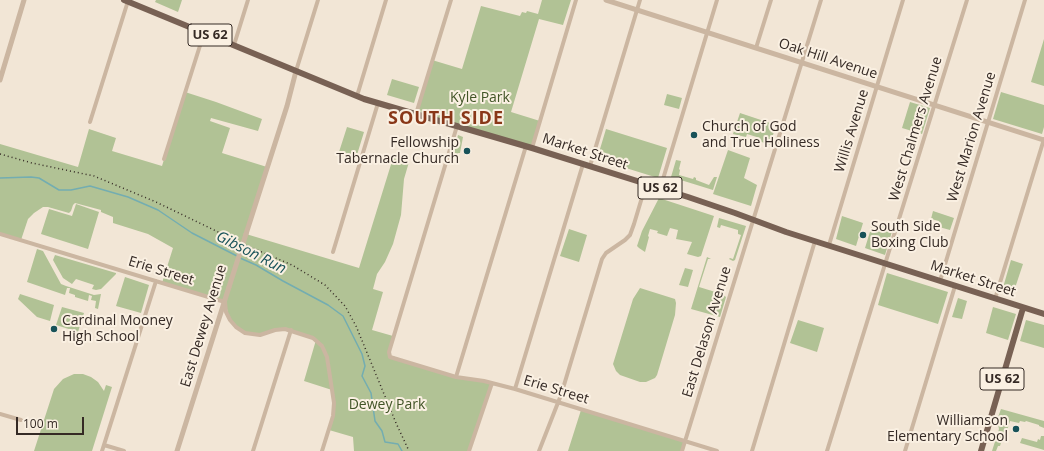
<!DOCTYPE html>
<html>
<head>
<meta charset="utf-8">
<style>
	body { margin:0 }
	#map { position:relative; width:1044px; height:451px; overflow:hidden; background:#f2e6d6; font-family:"Open Sans",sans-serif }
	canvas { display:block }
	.scale { position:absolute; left:16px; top:417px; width:68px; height:18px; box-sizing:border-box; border:2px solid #352a25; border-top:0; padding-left:5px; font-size:12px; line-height:14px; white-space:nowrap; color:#352a25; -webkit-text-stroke:3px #faf0e2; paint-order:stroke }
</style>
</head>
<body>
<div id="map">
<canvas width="1044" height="451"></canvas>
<div class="scale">100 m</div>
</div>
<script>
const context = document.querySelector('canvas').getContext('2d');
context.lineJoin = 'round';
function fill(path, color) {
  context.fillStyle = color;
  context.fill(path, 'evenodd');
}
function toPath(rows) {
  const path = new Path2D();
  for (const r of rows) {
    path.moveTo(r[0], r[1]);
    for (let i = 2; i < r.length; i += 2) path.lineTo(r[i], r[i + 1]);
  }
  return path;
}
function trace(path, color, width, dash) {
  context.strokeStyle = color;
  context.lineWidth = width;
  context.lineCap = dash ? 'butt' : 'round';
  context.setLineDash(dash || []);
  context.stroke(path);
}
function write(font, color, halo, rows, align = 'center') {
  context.font = font + ' "Open Sans",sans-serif';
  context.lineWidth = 4;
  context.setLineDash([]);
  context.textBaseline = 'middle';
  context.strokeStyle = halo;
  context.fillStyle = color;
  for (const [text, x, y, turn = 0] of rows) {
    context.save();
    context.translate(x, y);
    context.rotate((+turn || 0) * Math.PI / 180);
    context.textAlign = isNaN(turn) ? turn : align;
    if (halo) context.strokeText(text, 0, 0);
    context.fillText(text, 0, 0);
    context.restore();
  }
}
fill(toPath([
	[156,0,182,0,178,12,155,2],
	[542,0,571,0,563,25,539,19,511,112,540,121,532,148,416,114,432,60,462,69,481,6,520,16,522,12,526,13,527,11,538,14],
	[1044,39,1044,86,1031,82],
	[392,79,419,87,414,103,387,95],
	[185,92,216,102,262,119,258,131,211,118,210,121,230,128,222,153,267,167,246,234,359,268,393,158,409,162,404,179,401,215,393,244,385,262,377,274,373,289,383,292,372,330,393,336,389,355,456,377,492,383,469,451,354,451,353,437,329,430,332,420,332,390,304,381,316,340,283,329,264,334,245,333,230,320,225,302,162,283,173,248,148,234,113,223,113,217,101,212,101,210,75,203,73,205,71,211,69,213,48,207,43,207,34,213,28,219,21,240,0,234,0,144,78,167,89,129,116,138,112,151,162,166],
	[1001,92,1044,105,1044,127,1042,134,993,119],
	[667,94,682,98,679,109,664,105],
	[910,102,930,108,922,134,902,128],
	[740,113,776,125,770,145,759,141,760,138,747,134,746,137,733,134],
	[347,127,364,132,356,158,339,152],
	[606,129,667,148,658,178,597,159],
	[458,135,463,137,460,153,458,153,457,156,453,155],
	[728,150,750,158,744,178,757,185,751,206,713,194],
	[676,160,681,161,679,169,680,170,679,175,693,179,694,177,696,178,696,180,709,185,714,177,717,177,713,190,671,177],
	[659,198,714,216,701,256,698,257,687,254,692,242,676,239,678,230,670,228,667,236,657,233,658,231,650,229,648,236,649,237,645,252,639,248,637,246,642,231],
	[76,204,99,212,88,249,41,234,49,209,72,216],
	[933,211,954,218,950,230,939,227,936,231,939,221,931,219],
	[842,216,863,223,856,246,836,239],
	[719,218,746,226,735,260,733,261,729,259,730,258,733,259,741,235,738,234,738,230,721,225,720,228,717,227],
	[873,222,893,228,885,255,865,248],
	[569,229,587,235,579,262,560,256],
	[37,249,43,251,61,284,66,286,94,295,101,294,98,309,95,308,96,301,91,300,92,296,89,295,88,301,75,297,75,295,69,293,70,288,67,288,65,295,27,282],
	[55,255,116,273,116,274,101,289,96,290,92,289,94,285,76,279,72,284,63,278,53,260],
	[707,257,711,259,708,259,699,287,722,294,726,297,720,317,691,309],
	[1011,260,1023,264,1013,294,1002,291],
	[685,268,693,270,688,287,679,285],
	[887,273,948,292,938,324,878,305],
	[125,277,149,285,141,313,116,306],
	[640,288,675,299,676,303,675,315,657,375,655,378,646,382,640,382,620,375,616,371,613,364,633,299],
	[20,294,54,305,50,321,37,317,18,299],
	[958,298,967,301,962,319,952,317],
	[62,307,84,313,78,332,56,325],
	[993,307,1016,314,1008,340,986,333],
	[798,320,824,328,817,352,790,343],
	[1026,320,1044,325,1044,348,1020,341],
	[74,374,83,374,91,377,98,382,104,391,106,385,112,387,92,451,34,451,54,389,63,379],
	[1001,409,1044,421,1044,428,1039,426,1039,425,1026,421,1025,422,1020,421,1019,423,1010,421,1007,431,1005,430,1000,446,998,446,996,451,992,451,999,429,997,420],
	[581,410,685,441,682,451,568,451],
	[1041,436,1044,436,1044,450,1020,443,1022,438,1037,442,1038,439,1040,440]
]), '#b1c295');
trace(toPath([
	[0,178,31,177,39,178,59,190,71,190,90,186,128,197,158,210,192,233,237,256],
	[240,258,256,265,283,281,328,305,343,316,362,354,365,366,362,376,371,393,375,421,382,431,385,442,398,444,402,451]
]), '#73adb1', 1.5);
trace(toPath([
	[234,45,248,0],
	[756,48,771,0],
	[296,71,318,0],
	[357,96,386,0],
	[416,114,451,0],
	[90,122,128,1],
	[457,126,389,352,390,357,456,377,484,381,515,389,717,451],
	[532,148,576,0],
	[164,159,204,33],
	[590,166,640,0],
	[660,189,717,0],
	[0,234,225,302,226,312,230,320,236,327,245,333,260,335,275,330,285,329,313,338,322,346,327,357,334,403,333,416,322,451],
	[829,245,903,0],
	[333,252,378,103],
	[940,281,1025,0],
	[995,299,1044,139],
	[456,377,526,146],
	[515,389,583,164],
	[0,414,21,420],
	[104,445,124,451],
	[102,451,156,281],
	[253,451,291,330],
	[469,451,492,383],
	[539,451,561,395,602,259,606,253,625,240,630,235,634,224,646,184],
	[682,451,821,0],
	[752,451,815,241],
	[827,451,967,0],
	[905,451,955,286]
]), '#cbb6a1', 4);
trace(toPath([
	[606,0,1044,140],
	[0,80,24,0],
	[246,234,287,106,296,71],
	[177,451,229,287]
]), '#cbb6a1', 5);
trace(toPath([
	[124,0,364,99,532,148,688,197,735,213,786,232,1044,314],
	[981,451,1023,308]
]), '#786154', 6);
trace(toPath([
	[0,154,32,163,94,176,156,202,243,244,292,265,325,285,345,306,356,326,396,423,409,451]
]), '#352a25', 1.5, [1, 3]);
trace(toPath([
	[229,287,246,234]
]), '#cbb6a1', 5);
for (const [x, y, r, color] of [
	[694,135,4,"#185259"],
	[467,151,4,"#185259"],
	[863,235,4,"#185259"],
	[54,329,4,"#185259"],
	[1016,429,4,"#185259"]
]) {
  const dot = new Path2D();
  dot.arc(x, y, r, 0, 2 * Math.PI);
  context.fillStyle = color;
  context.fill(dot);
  trace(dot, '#faf0e2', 1.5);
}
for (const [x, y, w] of [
	[210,35,44],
	[660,188,44],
	[1002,379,44]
]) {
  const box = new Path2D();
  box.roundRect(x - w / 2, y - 11, w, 22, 3);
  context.fillStyle = '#faf0e2';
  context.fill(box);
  trace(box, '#352a25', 1);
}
write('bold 13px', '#352a25', null, [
	["US 62",210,35],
	["US 62",660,188],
	["US 62",1002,379]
]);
write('14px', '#352a25', '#faf0e2', [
	["Oak Hill Avenue",828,59,18],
	["West Chalmers Avenue",916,129,-73],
	["Willis Avenue",852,131,-73],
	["West Marion Avenue",972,137,-73],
	["Market Street",585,152,18],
	["Erie Street",161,271,17],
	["Market Street",973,279,18],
	["East Dewey Avenue",204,326,-73],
	["East Delason Avenue",707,332,-73],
	["Erie Street",556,390,17]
]);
write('14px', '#425527', '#faf0e2', [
	["Kyle Park",480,98],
	["Dewey Park",387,405]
]);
write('14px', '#352a25', '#faf0e2', [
	["Church of God",702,127],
	["and True Holiness",702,143],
	["Fellowship",459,143,"right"],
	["Tabernacle Church",459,159,"right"],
	["South Side",871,227],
	["Boxing Club",871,243],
	["Cardinal Mooney",62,321],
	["High School",62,337],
	["Williamson",1008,421,"right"],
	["Elementary School",1008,437,"right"]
], 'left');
write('italic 15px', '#185259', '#faf0e2', [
	["Gibson Run",251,253,27]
]);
context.letterSpacing = '1px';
write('bold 18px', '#893718', '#faf0e2', [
	["SOUTH SIDE",446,119]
]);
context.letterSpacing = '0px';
</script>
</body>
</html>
